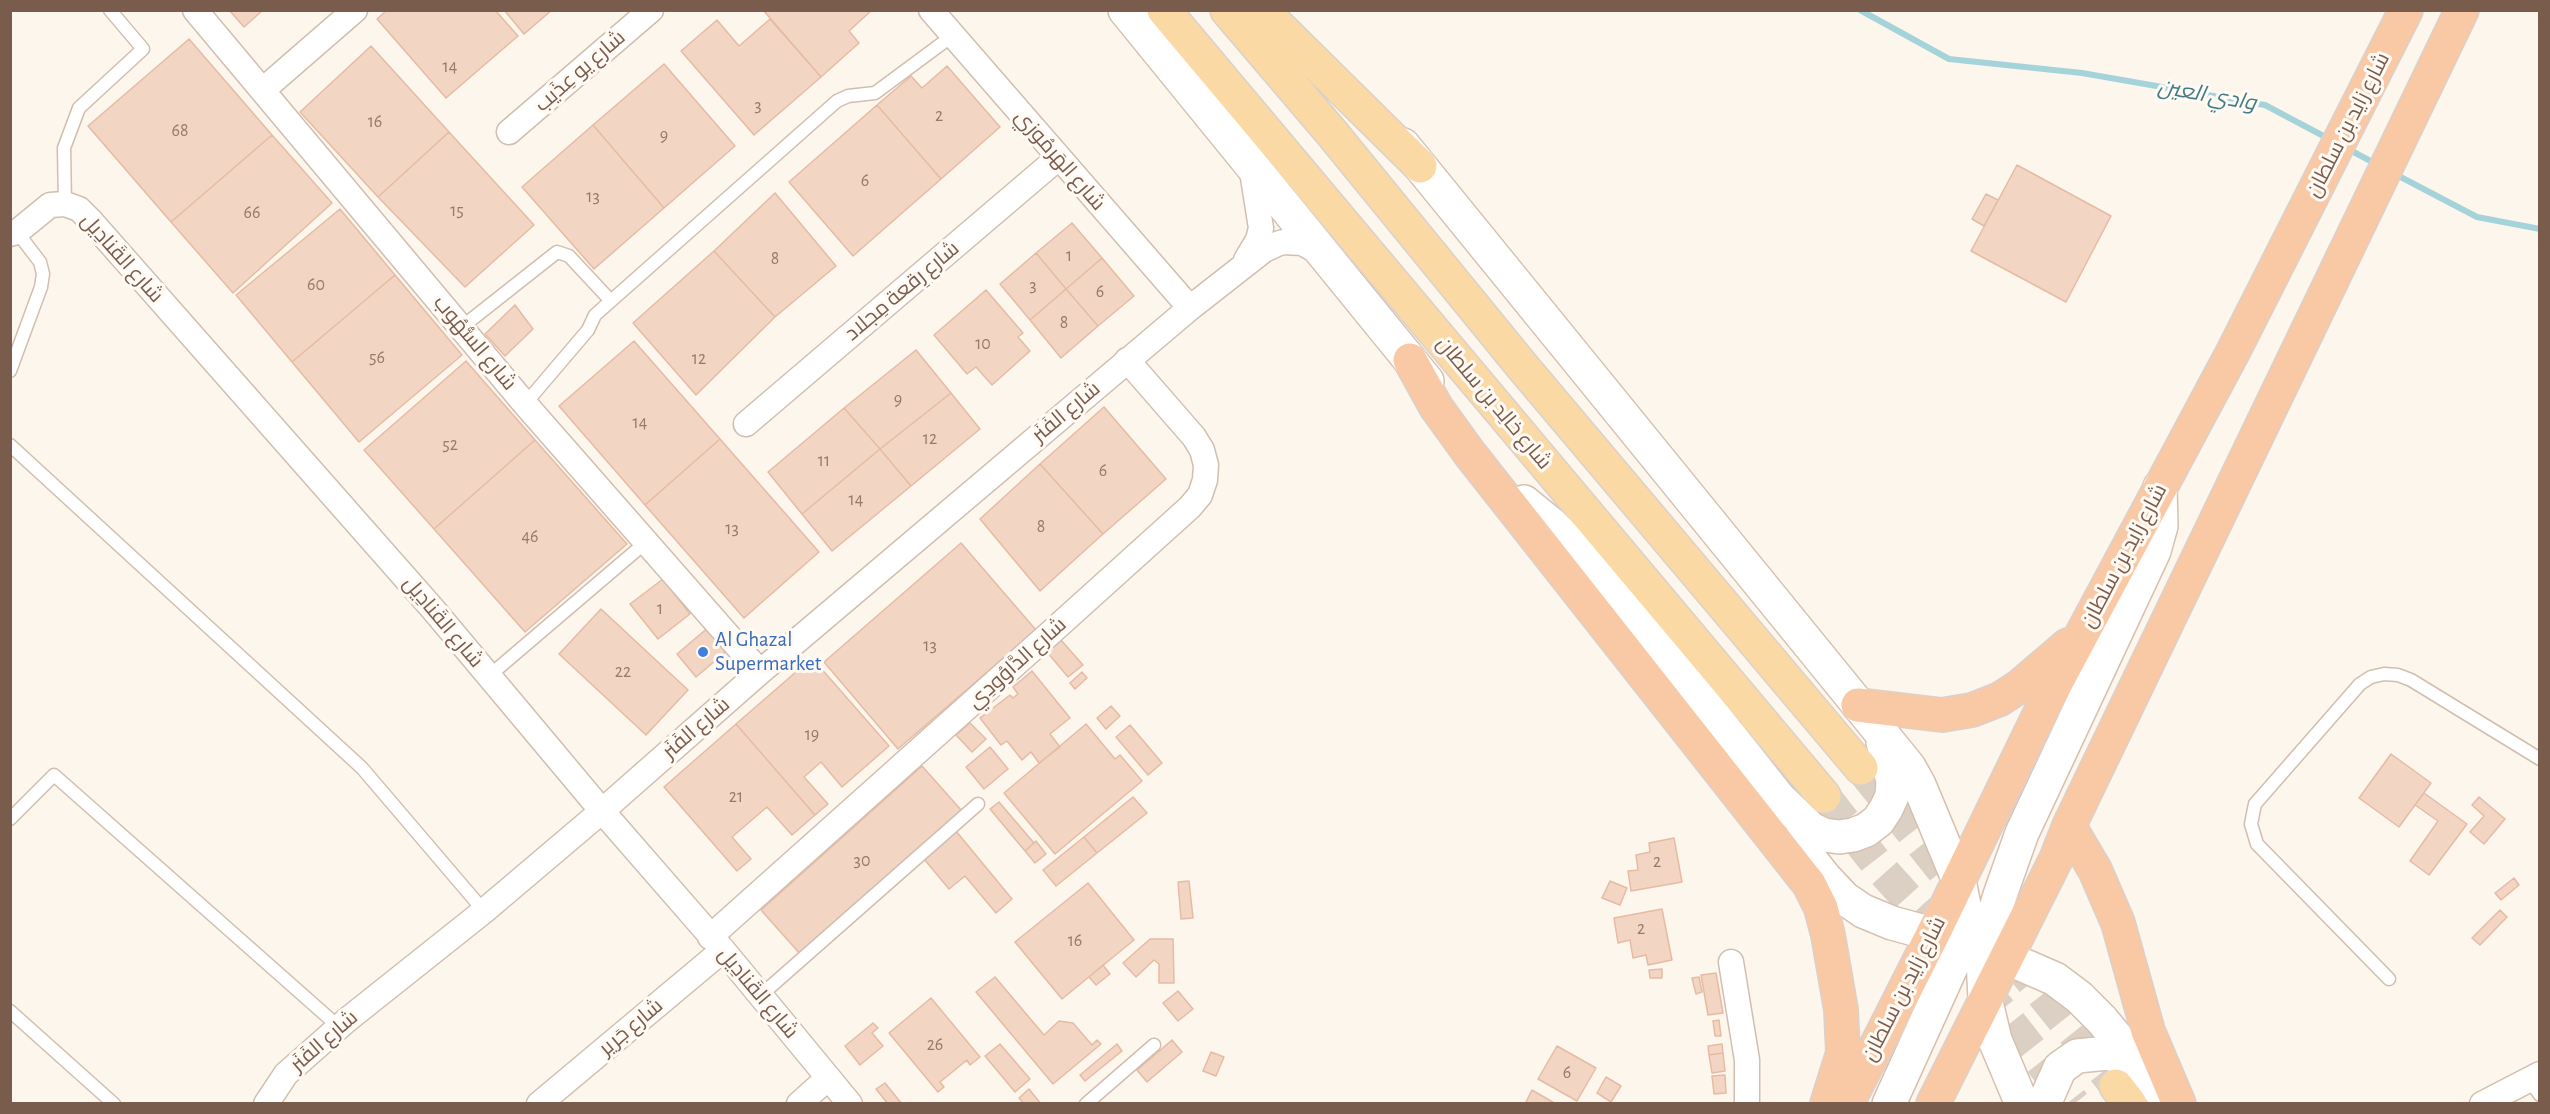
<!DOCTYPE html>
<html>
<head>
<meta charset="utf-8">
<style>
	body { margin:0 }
	#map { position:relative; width:2550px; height:1114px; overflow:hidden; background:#fdf6ec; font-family:"Alegreya Sans",sans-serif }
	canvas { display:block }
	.frame { position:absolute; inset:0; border:12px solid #7a5c4d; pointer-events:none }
</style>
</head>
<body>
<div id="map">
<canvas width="2550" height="1114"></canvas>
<div class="frame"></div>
</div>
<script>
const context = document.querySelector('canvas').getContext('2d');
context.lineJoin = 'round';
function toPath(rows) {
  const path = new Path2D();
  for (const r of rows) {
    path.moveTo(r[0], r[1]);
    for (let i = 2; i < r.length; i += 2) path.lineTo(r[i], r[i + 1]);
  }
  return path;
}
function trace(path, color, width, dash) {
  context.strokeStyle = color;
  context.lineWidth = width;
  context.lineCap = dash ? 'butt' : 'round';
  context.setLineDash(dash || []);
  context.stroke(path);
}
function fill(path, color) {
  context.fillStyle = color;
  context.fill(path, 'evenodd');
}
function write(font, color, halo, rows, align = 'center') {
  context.font = font + ' "Alegreya Sans",Cairo,sans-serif';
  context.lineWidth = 6;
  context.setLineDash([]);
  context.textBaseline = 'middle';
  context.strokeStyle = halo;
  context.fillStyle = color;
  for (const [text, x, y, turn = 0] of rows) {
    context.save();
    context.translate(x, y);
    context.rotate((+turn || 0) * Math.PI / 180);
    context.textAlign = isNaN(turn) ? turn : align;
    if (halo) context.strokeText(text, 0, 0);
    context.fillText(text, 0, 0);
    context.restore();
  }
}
trace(toPath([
	[1860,10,1949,59,2082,73,2265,105,2331,140],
	[2348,149,2376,164],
	[2393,173,2477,217,2540,229]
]), '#a5d3da', 6);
const building = toPath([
	[229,10,263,10,244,27,229,10],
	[387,10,495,10,518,36,446,98,377,19,387,10],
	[504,10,552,10,524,34,504,10],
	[763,10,872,10,849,31,859,43,821,77,763,10],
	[770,19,821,77,754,135,681,51,717,20,739,46,770,19],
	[189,39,272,135,171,222,88,126,189,39],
	[371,46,449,132,378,197,300,112,371,46],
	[664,64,735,146,664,208,593,125,664,64],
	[947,66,1000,127,941,179,877,105,911,76,922,88,947,66],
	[877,105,941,179,853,256,789,182,877,105],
	[593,125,664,208,594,269,522,187,593,125],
	[449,132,534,225,465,287,378,197,449,132],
	[272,135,332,203,233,293,171,222,272,135],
	[2017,165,2111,216,2066,302,1971,251,2017,165],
	[775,193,836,266,775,317,714,251,775,193],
	[1986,194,1998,200,1984,226,1972,219,1986,194],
	[340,209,395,275,292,362,236,295,340,209],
	[1072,223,1102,258,1066,289,1036,253,1072,223],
	[714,251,775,317,696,395,633,323,714,251],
	[1036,253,1066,289,1030,320,1000,284,1036,253],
	[1102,258,1134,296,1098,326,1066,289,1102,258],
	[395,275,462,355,359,442,292,362,395,275],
	[1066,289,1098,326,1061,358,1030,320,1066,289],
	[986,290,1023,333,1018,337,1030,351,992,385,976,367,967,374,934,335,986,290],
	[515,305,533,329,505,356,485,334,515,305],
	[634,341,720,439,645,505,559,406,634,341],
	[916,350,951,393,880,449,844,408,916,350],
	[466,361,535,440,434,529,364,450,466,361],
	[951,393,980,429,911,486,880,449,951,393],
	[1104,407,1166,479,1103,534,1040,464,1104,407],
	[844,408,880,449,802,514,768,472,844,408],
	[720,439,819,552,744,618,645,505,720,439],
	[535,440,627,544,525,632,434,529,535,440],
	[880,449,911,486,832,551,802,514,880,449],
	[1040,464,1103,534,1040,591,980,519,1040,464],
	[961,543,1036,630,898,749,824,662,961,543],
	[663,579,690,614,658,639,630,604,663,579],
	[601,609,688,690,646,735,559,654,601,609],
	[710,626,729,649,696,677,677,654,710,626],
	[1061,640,1083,665,1068,677,1047,652,1061,640],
	[812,658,889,746,842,787,821,762,804,777,828,804,815,815,736,724,812,658],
	[1032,671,1070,718,1050,734,1060,747,1039,763,1031,752,1022,760,1007,741,1001,745,980,718,1010,695,1013,698,1018,694,1013,687,1032,671],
	[1082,672,1087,678,1075,689,1070,683,1082,672],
	[1111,706,1120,716,1106,729,1097,718,1111,706],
	[970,723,986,739,972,752,956,735,970,723],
	[736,724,815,815,792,835,767,807,732,837,751,859,737,871,664,787,736,724],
	[1086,724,1115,759,1120,755,1142,781,1055,854,1004,793,1086,724],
	[1130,725,1162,763,1148,775,1116,737,1130,725],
	[990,747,1008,769,984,789,966,767,990,747],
	[2391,754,2431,783,2399,827,2359,798,2391,754],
	[922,766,962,811,801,955,761,910,922,766],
	[2424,793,2467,824,2429,875,2410,861,2438,821,2415,805,2424,793],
	[1133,797,1147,813,1097,853,1084,837,1133,797],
	[2479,797,2505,819,2484,844,2470,832,2484,816,2472,805,2479,797],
	[999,802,1034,843,1025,851,990,809,999,802],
	[956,831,1012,899,996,913,965,876,949,889,924,859,956,831],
	[1084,837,1097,853,1056,886,1043,870,1084,837],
	[1674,838,1682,882,1631,891,1628,871,1638,870,1636,855,1650,852,1649,843,1674,838],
	[1036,841,1046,854,1035,863,1025,851,1036,841],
	[2514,878,2519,885,2501,900,2495,893,2514,878],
	[1189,881,1193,918,1181,919,1178,882,1189,881],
	[1610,881,1627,888,1620,905,1602,898,1610,881],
	[1088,883,1134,940,1062,999,1015,942,1088,883],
	[1662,909,1672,960,1648,965,1646,955,1633,958,1630,940,1618,943,1614,918,1662,909],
	[2500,910,2507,917,2480,945,2472,938,2500,910],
	[1150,939,1173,939,1174,983,1159,983,1159,964,1154,960,1136,977,1123,963,1150,939],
	[1103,965,1110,974,1096,985,1089,977,1103,965],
	[1662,969,1662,978,1650,978,1649,970,1662,969],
	[1716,973,1723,1013,1708,1015,1701,975,1716,973],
	[995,977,1044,1035,1059,1021,1073,1023,1092,1045,1097,1040,1101,1044,1053,1084,976,992,995,977],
	[1699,977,1702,992,1696,994,1692,978,1699,977],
	[1178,991,1193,1009,1178,1021,1163,1003,1178,991],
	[931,998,980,1057,970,1065,967,1060,940,1082,944,1087,938,1092,889,1033,931,998],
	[1719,1020,1721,1036,1715,1036,1713,1021,1719,1020],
	[873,1023,878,1028,872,1033,883,1046,860,1065,845,1046,873,1023],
	[1172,1040,1182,1052,1147,1082,1137,1070,1172,1040],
	[1000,1044,1030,1079,1015,1092,985,1056,1000,1044],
	[1117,1044,1122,1051,1085,1081,1080,1075,1117,1044],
	[1722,1044,1723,1053,1709,1055,1708,1046,1722,1044],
	[1557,1046,1596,1068,1577,1101,1538,1079,1557,1046],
	[1211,1052,1224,1057,1216,1076,1203,1071,1211,1052],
	[1723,1053,1725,1071,1712,1073,1709,1055,1723,1053],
	[1725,1075,1726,1093,1714,1094,1712,1076,1725,1075],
	[1606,1077,1621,1086,1611,1102,1597,1093,1606,1077],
	[885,1083,902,1104,888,1104,876,1089,885,1083],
	[1029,1089,1041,1104,1024,1104,1019,1098,1029,1089],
	[1532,1090,1556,1104,1525,1104,1532,1090]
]);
fill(building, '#f3d5c3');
trace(building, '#e6bba3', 1.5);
trace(toPath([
	[1861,768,1957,888],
	[1824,796,1881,869,1938,932,2074,1104],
	[2012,956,2116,1086]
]), '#dcd0c4', 33, [33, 16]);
const service = toPath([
	[65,204,64,148,79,108,143,49,110,10],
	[462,327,557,252,569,256,610,300],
	[10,371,41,287,43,274,40,262,17,232],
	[525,404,588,330,595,315,837,101,848,96,875,93,952,36],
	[10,445,362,768,484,911],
	[489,676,645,543],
	[10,819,54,775,339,1027],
	[2389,979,2257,844,2251,824,2255,804,2360,684,2371,677,2384,674,2398,675,2411,680,2540,759],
	[761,995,978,804],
	[10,1011,114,1104],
	[2529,1080,2540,1095],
	[1086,1104,1154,1045]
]);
const minor = toPath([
	[195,10,525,404,760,672],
	[931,10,1190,308],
	[264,89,355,10],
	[509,132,651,10],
	[10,234,17,232,50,205,65,204,79,209,90,220,432,608,602,811,723,950,850,1104],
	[1246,260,1258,240,1261,228,1251,165],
	[746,424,1058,158],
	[710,937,1057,627,1190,507,1200,495,1205,480,1206,465,1202,450,1194,437,1127,360],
	[1731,962,1747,1060,1747,1104],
	[266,1104,286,1074,347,1020,484,911,602,811,760,672,1190,308,1264,250,1277,244,1283,242,1302,243,1322,254],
	[539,1104,723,950],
	[799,1104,828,1078],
	[2482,1104,2540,1074]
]);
const secondary = toPath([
	[1125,10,1427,381],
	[1403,145,1909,767,1919,785,1959,881,1964,905,1963,921,1961,941,1953,963,1889,1104],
	[1524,502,1551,524,1600,573,1779,798,1811,829,1824,835,1839,837,1853,835,1866,830,1878,821,1886,809,1892,796,1893,781,1883,742],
	[1797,843,1826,879,1844,898,1863,911,1892,923,1984,948,2055,979,2079,997,2102,1020,2171,1104],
	[2022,1104,1995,1040,1985,998,1983,960,1984,948,2000,895,2022,833,2154,551,2161,526,2160,487],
	[2044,1104,2060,1068,2077,1056,2108,1053,2140,1064]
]);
const primary = toPath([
	[1164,10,1824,796],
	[1227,10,1331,132,1522,366,1861,768],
	[1262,10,1420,166],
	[2116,1086,2130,1104]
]);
const trunk = toPath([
	[1410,360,1436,407,1470,454,1809,884,1821,908,1828,935,1841,1010,1843,1053,1827,1104],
	[1858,705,1942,715,1972,710,2000,699,2020,686,2068,645],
	[2069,826,2095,870,2118,923,2148,1031,2179,1104],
	[1847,1104,1933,934,2043,707,2234,350,2406,10],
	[1933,1104,2056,859,2069,826,2462,10]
]);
trace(service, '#d1beb0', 15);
trace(minor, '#d1beb0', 27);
trace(secondary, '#d6c0b0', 36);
trace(primary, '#dad1cd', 36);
trace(trunk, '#dad1cd', 36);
trace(service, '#fff', 12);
trace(minor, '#fff', 24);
trace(secondary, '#fff', 33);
trace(primary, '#fbd9a5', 33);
trace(trunk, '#f9c8a4', 33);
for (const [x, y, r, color] of [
	[703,652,6,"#3f7fe0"]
]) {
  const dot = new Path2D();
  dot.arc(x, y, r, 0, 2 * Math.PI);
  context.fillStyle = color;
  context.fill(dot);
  trace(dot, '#fffaf3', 2);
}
write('18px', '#987a6a', null, [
	["14",450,67],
	["3",758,106],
	["2",939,116],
	["16",375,122],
	["68",180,131],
	["9",664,136],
	["6",865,181],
	["13",593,197],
	["15",457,211],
	["66",252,213],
	["1",1069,256],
	["8",775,259],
	["60",316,285],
	["3",1033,286],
	["6",1100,292],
	["8",1064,323],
	["10",983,344],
	["56",377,358],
	["12",699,359],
	["9",898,400],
	["14",640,423],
	["12",930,439],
	["52",450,445],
	["11",824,461],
	["6",1103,471],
	["14",856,500],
	["8",1041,527],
	["13",732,529],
	["46",530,537],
	["1",660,609],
	["13",930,646],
	["22",623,672],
	["19",812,735],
	["21",736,797],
	["30",862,861],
	["2",1657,862],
	["2",1641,929],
	["16",1075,941],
	["26",935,1045],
	["6",1567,1073]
]);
write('21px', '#7a5c4d', '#fffaf3', [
	["شارع يو عِذَيب",580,71,-41],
	["شارع زايد بن سلطان",2348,125,-63],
	["شارع الهَرمُوزي",1060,160,49],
	["شارع القَنادِيل",122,258,48],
	["شارع رِقعة مِجلاد",902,291,-40],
	["شارع السُّهُوب",475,343,50],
	["شارع خالِد بن سلطان",1494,403,50],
	["شارع الفَنَر",1066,412,-40],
	["شارع زايد بن سلطان",2124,556,-62],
	["شارع القَنادِيل",443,622,50],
	["شارع الدَّاوُودِي",1017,663,-42],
	["شارع الفَنَر",696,728,-41],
	["شارع زايد بن سلطان",1904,989,-63],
	["شارع القَنادِيل",758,993,50],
	["شارع جَرير",631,1027,-40],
	["شارع الفَنَر",324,1041,-41]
]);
write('21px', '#366cbe', '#fffaf3', [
	["Al Ghazal",715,640],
	["Supermarket",715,664]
], 'left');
write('italic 22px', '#437c86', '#fffaf3', [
	["وادي العين",2207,95,10]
]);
</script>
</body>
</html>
